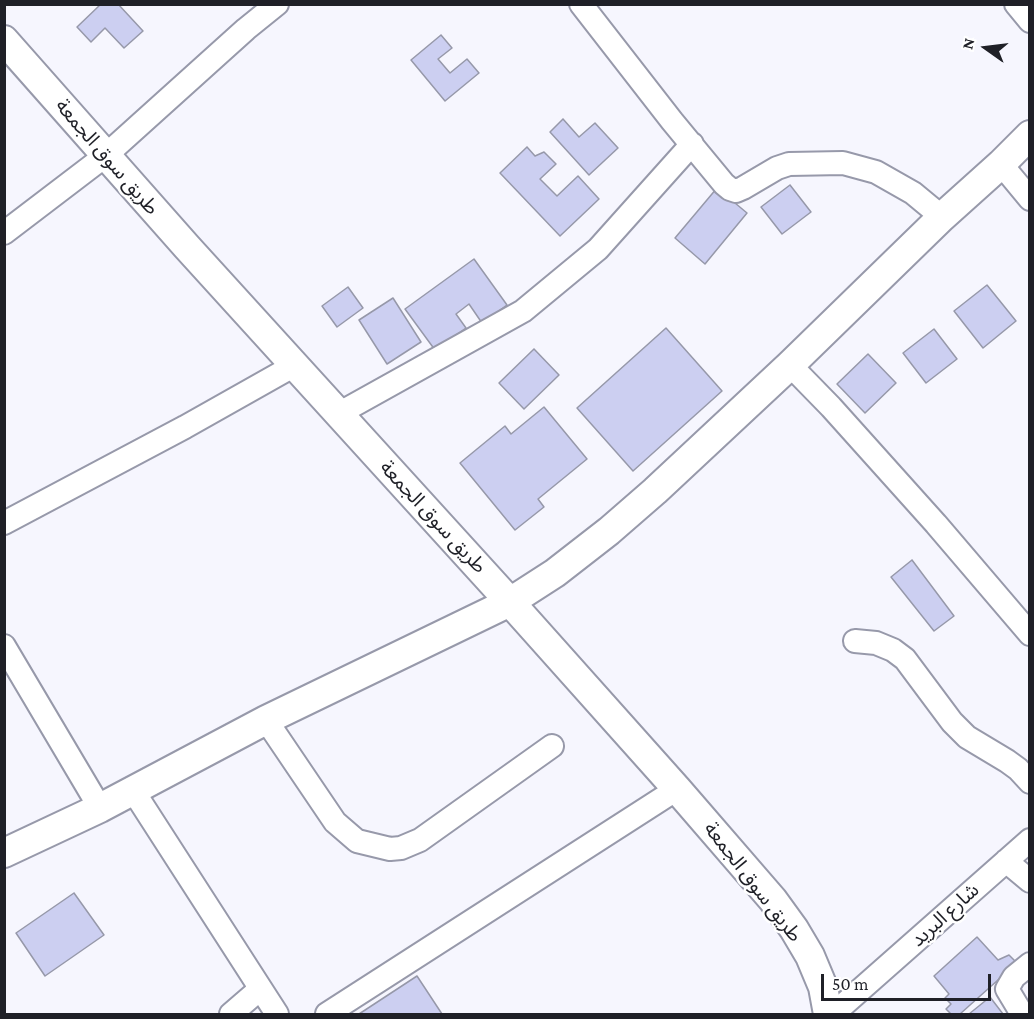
<!DOCTYPE html>
<html>
<head>
<meta charset="utf-8">
<style>
	body { margin:0 }
	#map { position:relative; width:1034px; height:1019px; overflow:hidden; background:#f6f6fe; font-family:"Crimson Pro",serif }
	canvas { display:block }
	.frame { position:absolute; inset:0; border:6px solid #1f2027; pointer-events:none }
	.north { position:absolute; left:956px; top:18px; width:60px; height:60px; -webkit-text-stroke:4px #fff; paint-order:stroke; rotate:284deg; font-size:16px; font-weight:700; line-height:24px; text-align:center; color:#1f2027 }
	.north::after { content:''; display:block; margin:auto; width:21px; height:27px; background:#1f2027; clip-path:polygon(50% 0,100% 100%,50% 72%,0 100%) }
	.scale { position:absolute; left:821px; top:974px; width:170px; height:27px; box-sizing:border-box; border:3px solid #1f2027; border-top:0; padding-left:8px; font-size:18px; line-height:21px; white-space:nowrap; color:#1f2027; -webkit-text-stroke:4px #fff; paint-order:stroke }
</style>
</head>
<body>
<div id="map">
<canvas width="1034" height="1019"></canvas>
<div class="frame"></div>
<div class="north">N</div>
<div class="scale">50 m</div>
</div>
<script>
const context = document.querySelector('canvas').getContext('2d');
context.lineJoin = 'round';
function fill(path, color) {
  context.fillStyle = color;
  context.fill(path, 'evenodd');
}
function toPath(rows) {
  const path = new Path2D();
  for (const r of rows) {
    path.moveTo(r[0], r[1]);
    for (let i = 2; i < r.length; i += 2) path.lineTo(r[i], r[i + 1]);
  }
  return path;
}
function trace(path, color, width, dash) {
  context.strokeStyle = color;
  context.lineWidth = width;
  context.lineCap = dash ? 'butt' : 'round';
  context.setLineDash(dash || []);
  context.stroke(path);
}
function write(font, color, halo, rows, align = 'center') {
  context.font = font + ' "Crimson Pro","Noto Sans Arabic",serif';
  context.lineWidth = 5;
  context.setLineDash([]);
  context.textBaseline = 'middle';
  context.strokeStyle = halo;
  context.fillStyle = color;
  for (const [text, x, y, turn = 0] of rows) {
    context.save();
    context.translate(x, y);
    context.rotate((+turn || 0) * Math.PI / 180);
    context.textAlign = isNaN(turn) ? turn : align;
    if (halo) context.strokeText(text, 0, 0);
    context.fillText(text, 0, 0);
    context.restore();
  }
}
const building = toPath([
	[101,4,118,4,143,31,124,48,105,28,91,42,77,27,101,4],
	[441,35,452,48,438,59,450,73,467,59,479,73,445,101,411,60,441,35],
	[563,119,579,137,595,123,618,148,589,175,550,132,563,119],
	[527,147,535,156,544,152,556,164,540,179,557,196,578,176,599,199,560,236,500,173,527,147],
	[790,185,811,212,782,234,761,207,790,185],
	[717,188,747,213,705,264,675,238,717,188],
	[474,259,507,305,482,323,469,304,456,314,466,328,435,350,405,309,474,259],
	[987,285,1016,321,983,348,954,311,987,285],
	[348,287,363,308,337,327,322,306,348,287],
	[393,298,421,342,387,364,359,320,393,298],
	[666,328,722,391,633,471,577,408,666,328],
	[934,329,957,359,926,383,903,353,934,329],
	[534,349,559,375,524,409,499,383,534,349],
	[868,354,896,383,865,413,837,384,868,354],
	[544,407,587,459,538,499,544,507,515,530,460,463,505,426,511,434,544,407],
	[912,560,954,616,934,631,891,577,912,560],
	[74,893,104,935,45,976,16,933,74,893],
	[977,937,998,960,1009,955,1017,963,960,1014,951,1014,946,1009,951,1004,945,998,949,994,934,976,977,937],
	[417,976,442,1014,359,1014,417,976],
	[990,997,1003,1014,969,1014,990,997]
]);
fill(building, '#cccff1');
trace(building, '#9698a9', 1.5);
const minor = toPath([
	[581,4,672,121,724,184,730,189,736,191,743,188,777,168,789,164,843,163,876,172,913,193,942,217],
	[1016,4,1030,21],
	[1001,164,1030,199],
	[4,233,105,156,246,29,277,4],
	[790,365,831,407,936,524,1030,634],
	[338,414,523,311,598,249,692,144],
	[4,523,185,427,295,365],
	[855,641,876,643,893,650,905,659,952,722,967,737,1007,761,1018,769,1030,782],
	[4,646,100,808],
	[266,720,335,822,357,841,390,849,401,848,420,840,552,746],
	[134,792,277,1014],
	[1006,861,1030,881],
	[231,1014,260,989],
	[327,1014,677,789],
	[833,1014,1030,840],
	[1022,1014,1007,989,1014,977,1030,964]
]);
const tertiary = toPath([
	[4,40,187,247,510,602,677,789,773,900,794,929,810,956,823,987,828,1014],
	[4,853,100,808,266,720,510,602,555,573,609,531,655,491,790,365,942,217,1001,164,1030,135]
]);
trace(minor, '#9799aa', 26);
trace(tertiary, '#9799aa', 32);
trace(minor, '#fff', 22);
trace(tertiary, '#fff', 28);
write('20px', '#1f2027', '#fff', [
	["طريق سوق الجمعة",107,157,49],
	["طريق سوق الجمعة",433,517,47],
	["طريق سوق الجمعة",753,882,52],
	["شارع البريد",945,915,-42]
]);
</script>
</body>
</html>
